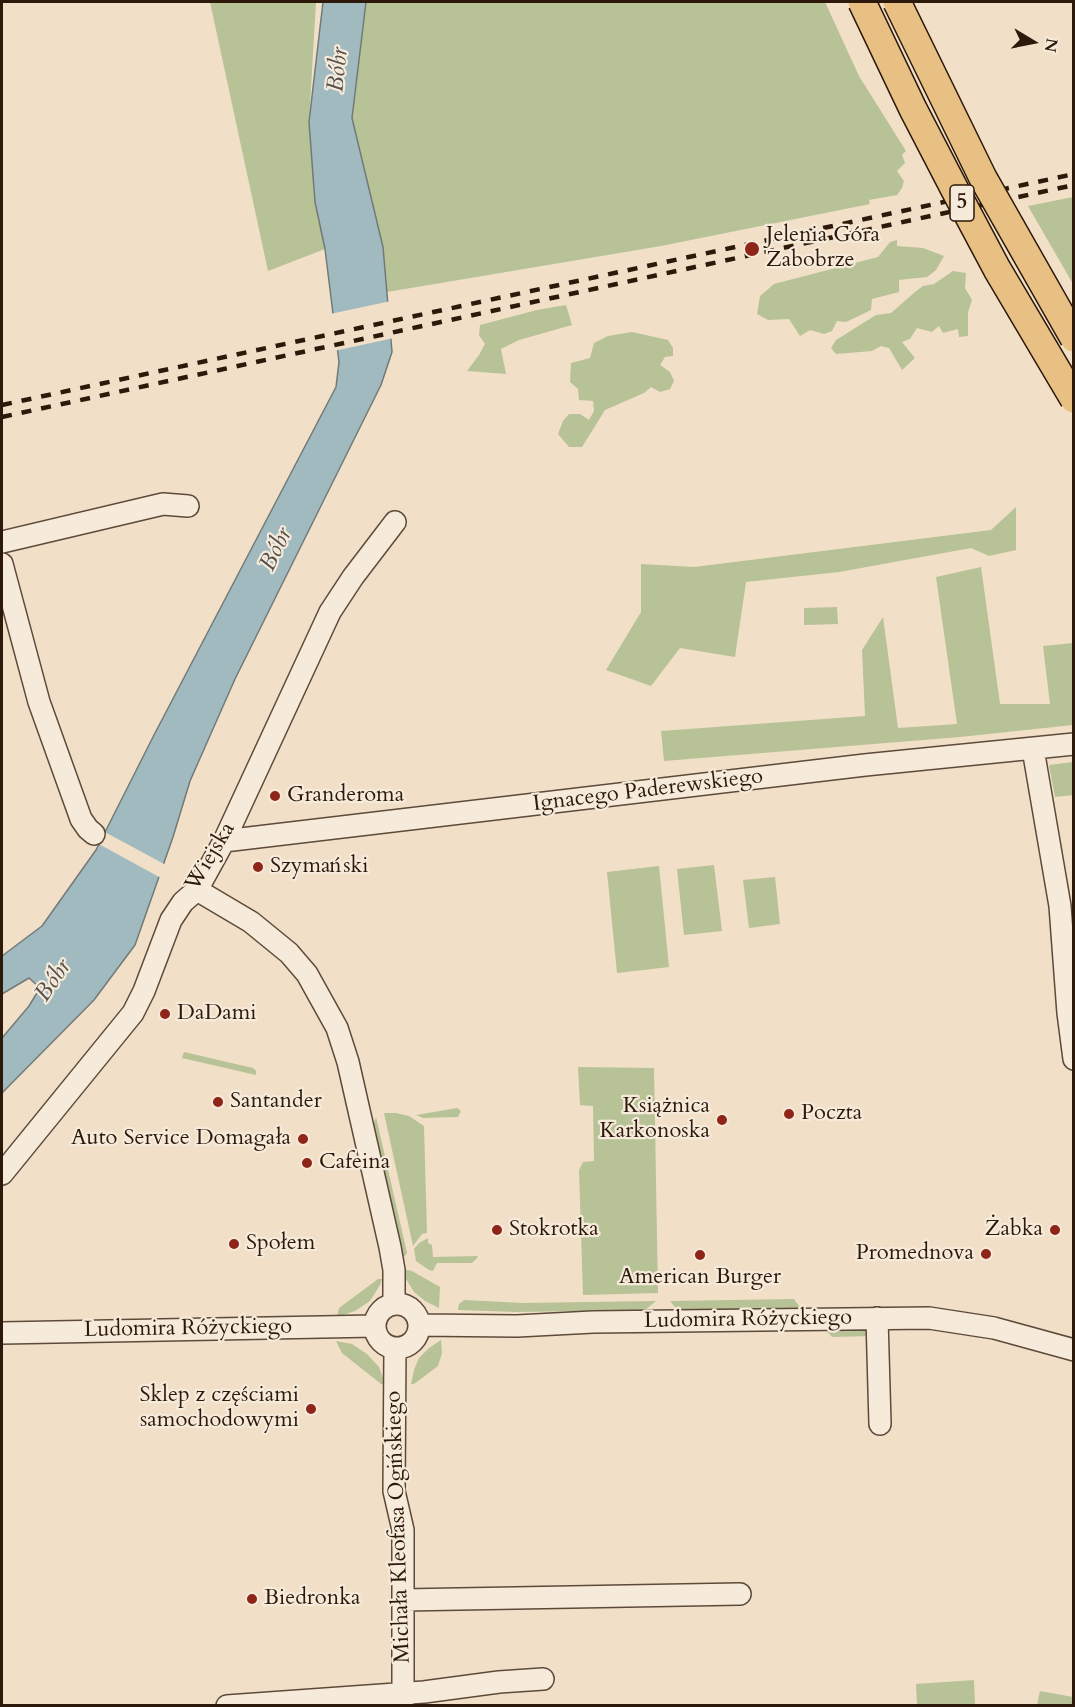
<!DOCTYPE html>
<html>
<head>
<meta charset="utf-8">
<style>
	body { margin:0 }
	#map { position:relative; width:1075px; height:1707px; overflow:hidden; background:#f1dfc7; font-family:Cardo,serif }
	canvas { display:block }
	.frame { position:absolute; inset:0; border:3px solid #2c190a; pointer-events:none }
	.north { position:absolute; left:1003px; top:12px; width:60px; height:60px; -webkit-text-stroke:4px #f6eadb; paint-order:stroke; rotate:100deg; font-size:16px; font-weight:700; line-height:24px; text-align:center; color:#2c190a }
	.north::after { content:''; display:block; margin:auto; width:21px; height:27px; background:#2c190a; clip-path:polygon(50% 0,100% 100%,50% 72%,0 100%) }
</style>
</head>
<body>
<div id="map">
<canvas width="1075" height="1707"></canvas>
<div class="frame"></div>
<div class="north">N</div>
</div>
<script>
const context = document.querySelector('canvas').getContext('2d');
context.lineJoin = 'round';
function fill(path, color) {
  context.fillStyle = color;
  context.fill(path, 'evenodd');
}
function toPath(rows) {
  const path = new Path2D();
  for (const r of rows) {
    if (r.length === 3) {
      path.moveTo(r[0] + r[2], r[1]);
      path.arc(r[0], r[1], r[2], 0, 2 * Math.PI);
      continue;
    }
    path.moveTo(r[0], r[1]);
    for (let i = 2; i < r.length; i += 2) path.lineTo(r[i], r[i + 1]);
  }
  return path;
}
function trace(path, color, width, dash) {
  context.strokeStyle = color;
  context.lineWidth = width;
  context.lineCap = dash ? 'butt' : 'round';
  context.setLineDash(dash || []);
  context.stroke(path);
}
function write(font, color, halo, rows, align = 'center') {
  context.font = font + ' Cardo,serif';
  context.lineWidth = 4.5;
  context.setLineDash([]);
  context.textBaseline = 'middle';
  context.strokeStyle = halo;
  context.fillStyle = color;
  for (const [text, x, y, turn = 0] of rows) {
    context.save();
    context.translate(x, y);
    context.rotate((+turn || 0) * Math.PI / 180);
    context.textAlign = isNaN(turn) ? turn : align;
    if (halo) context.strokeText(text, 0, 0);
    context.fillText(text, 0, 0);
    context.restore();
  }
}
fill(toPath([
	[210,2,316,2,309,122,315,202,325,249,268,271],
	[366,2,825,2,859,76,906,151,902,155,905,163,897,171,904,181,902,188,897,195,869,200,870,204,661,246,387,292,383,247,352,118],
	[1073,197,1074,197,1073,284,1028,206],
	[897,240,897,246,923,248,944,256,936,270,927,277,899,280,899,292,872,299,871,310,846,322,837,321,832,331,824,334,810,330,800,336,789,319,768,320,757,314,760,296,774,284,878,257,890,242],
	[953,271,966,273,965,288,972,300,968,312,968,336,959,337,958,329,943,333,939,326,932,332,917,328,910,339,902,342,915,358,902,370,889,348,881,346,872,351,836,354,831,348,836,340,876,315,891,313,915,292,923,286,934,284],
	[566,305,572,325,519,340,501,349,506,374,467,371,479,355,485,344,479,335,480,325,537,310],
	[632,332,668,340,673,348,673,356,665,357,660,365,670,372,674,381,670,389,660,392,651,387,644,393,605,410,582,447,569,447,558,434,563,421,569,414,580,414,589,420,594,411,593,401,579,400,578,389,570,382,571,363,590,358,594,343,608,336],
	[1016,507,1016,550,989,556,971,548,839,572,746,582,735,657,680,648,651,686,606,670,641,612,641,564,694,567,991,530],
	[981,567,1000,704,1050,704,1043,646,1073,643,1073,725,960,737,664,761,661,731,865,716,862,650,883,617,898,728,957,724,936,577],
	[837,607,838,624,804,625,804,608],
	[1073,762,1073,795,1055,797,1049,765],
	[714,865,722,931,684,935,677,869],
	[659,866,669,967,617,973,607,872],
	[775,877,780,924,749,928,743,880],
	[184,1052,253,1068,256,1071,256,1075,182,1058],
	[578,1067,654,1068,658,1293,583,1295,579,1170,583,1162,594,1161,593,1106,580,1105],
	[457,1108,461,1111,458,1117,423,1118,416,1115],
	[384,1113,396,1113,409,1116,424,1126,427,1233,422,1234,413,1246],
	[376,1117,407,1253,404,1257,401,1257,373,1126],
	[428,1238,428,1243,432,1245,433,1257,478,1256,477,1258,472,1263,437,1263,433,1271,429,1270,416,1261,414,1249,419,1243],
	[402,1269,412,1271,440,1287,439,1308,425,1301,414,1292,406,1279],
	[378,1279,382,1279,380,1285,370,1301,355,1311,337,1317,339,1308],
	[794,1299,801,1309,681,1310,675,1307,670,1301],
	[464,1300,523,1303,656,1301,645,1310,517,1312,458,1310,459,1304],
	[825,1329,862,1329,868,1331,872,1336,832,1337],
	[441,1340,442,1353,438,1366,414,1384,411,1384,414,1370,419,1358,429,1348],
	[336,1341,352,1344,367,1354,379,1367,385,1384,381,1384,342,1353],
	[974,1680,975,1705,917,1705,916,1684],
	[1040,1691,1073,1697,1073,1705,1037,1705]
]), '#b8c297');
const water = toPath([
	[323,2,366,2,352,118,383,247,392,352,381,385,235,679,190,781,173,837,135,945,94,1000,2,1093,2,1038,29,1006,40,988,29,978,2,994,2,956,42,926,96,850,154,735,336,387,339,362,325,249,315,202,309,122,323,2]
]);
fill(water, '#a0bac0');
trace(water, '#727a77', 1.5);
fill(toPath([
	[391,301,394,338,334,351,330,314],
	[103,831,166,865,161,878,97,843]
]), '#f1dfc7');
const minor = toPath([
	[2,542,163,504,188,506],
	[2,564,39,702,81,819,88,829,94,834],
	[1033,749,1060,906,1068,1013,1074,1059],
	[224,841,865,765,1074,744],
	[197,890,251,922,289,953,307,974,337,1028,348,1062,390,1247,394,1270,394,1304],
	[2,1174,133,1013,144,991,171,920,183,902,197,890,224,841,330,612,353,577,395,522],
	[397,1326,22],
	[877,1318,880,1424],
	[419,1325,517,1326,593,1322,929,1318,994,1328,1074,1350],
	[2,1333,375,1326],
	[395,1348,394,1491,403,1530,403,1706],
	[403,1600,740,1594],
	[227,1706,424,1692,499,1682,543,1679]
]);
trace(minor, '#5d4a39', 24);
trace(minor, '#f6eadb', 21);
trace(toPath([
	[2,405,1074,174],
	[2,417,1074,185]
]), '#2c190a', 4.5, [10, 10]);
const majorBridge = toPath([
	[862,2,913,109,955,190,997,269,1074,399],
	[897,2,983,178,1074,338]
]);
trace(majorBridge, '#2c190a', 30, []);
trace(majorBridge, '#e8c084', 27);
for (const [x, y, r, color] of [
	[752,249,8,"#8f2418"],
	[275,796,6,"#8f2418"],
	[258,867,6,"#8f2418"],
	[165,1014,6,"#8f2418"],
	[218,1102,6,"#8f2418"],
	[789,1114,6,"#8f2418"],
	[722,1120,6,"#8f2418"],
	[303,1139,6,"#8f2418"],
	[307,1163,6,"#8f2418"],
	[497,1230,6,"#8f2418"],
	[1055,1230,6,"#8f2418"],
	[234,1244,6,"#8f2418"],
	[986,1254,6,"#8f2418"],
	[700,1255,6,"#8f2418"],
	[311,1409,6,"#8f2418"],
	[252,1599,6,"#8f2418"]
]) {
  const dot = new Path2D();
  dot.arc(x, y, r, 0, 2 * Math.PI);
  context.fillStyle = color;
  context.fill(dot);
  trace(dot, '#f6eadb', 2);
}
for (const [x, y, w] of [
	[962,203,24]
]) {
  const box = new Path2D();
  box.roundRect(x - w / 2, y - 18, w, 36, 4.5);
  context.fillStyle = '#f6eadb';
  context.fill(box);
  trace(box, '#2c190a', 1.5);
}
write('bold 21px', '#2c190a', null, [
	["5",962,203]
]);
write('22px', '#2c190a', '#f6eadb', [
	["Jelenia Góra",766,236],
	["Zabobrze",766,261],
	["Granderoma",287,796],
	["Szymański",270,867],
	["DaDami",177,1014],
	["Santander",230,1102],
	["Książnica",710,1107,"right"],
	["Karkonoska",710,1132,"right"],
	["Poczta",801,1114],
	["Auto Service Domagała",291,1139,"right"],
	["Cafeina",319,1163],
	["Stokrotka",509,1230],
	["Żabka",1043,1230,"right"],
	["Społem",246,1244],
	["Promednova",974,1254,"right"],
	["American Burger",700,1278,"center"],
	["Sklep z częściami",299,1396,"right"],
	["samochodowymi",299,1421,"right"],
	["Biedronka",264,1599]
], 'left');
write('22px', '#2c190a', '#f6eadb', [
	["Ignacego Paderewskiego",648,791,-7],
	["Wiejska",211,857,-59],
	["Ludomira Różyckiego",748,1320,-1],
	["Ludomira Różyckiego",188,1329,-1],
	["Michała Kleofasa Ogińskiego",399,1527,-92]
]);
write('italic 24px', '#55514a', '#f6eadb', [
	["Bóbr",339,70,-84],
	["Bóbr",277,550,-64],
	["Bóbr",54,981,-56]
]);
</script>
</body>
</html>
